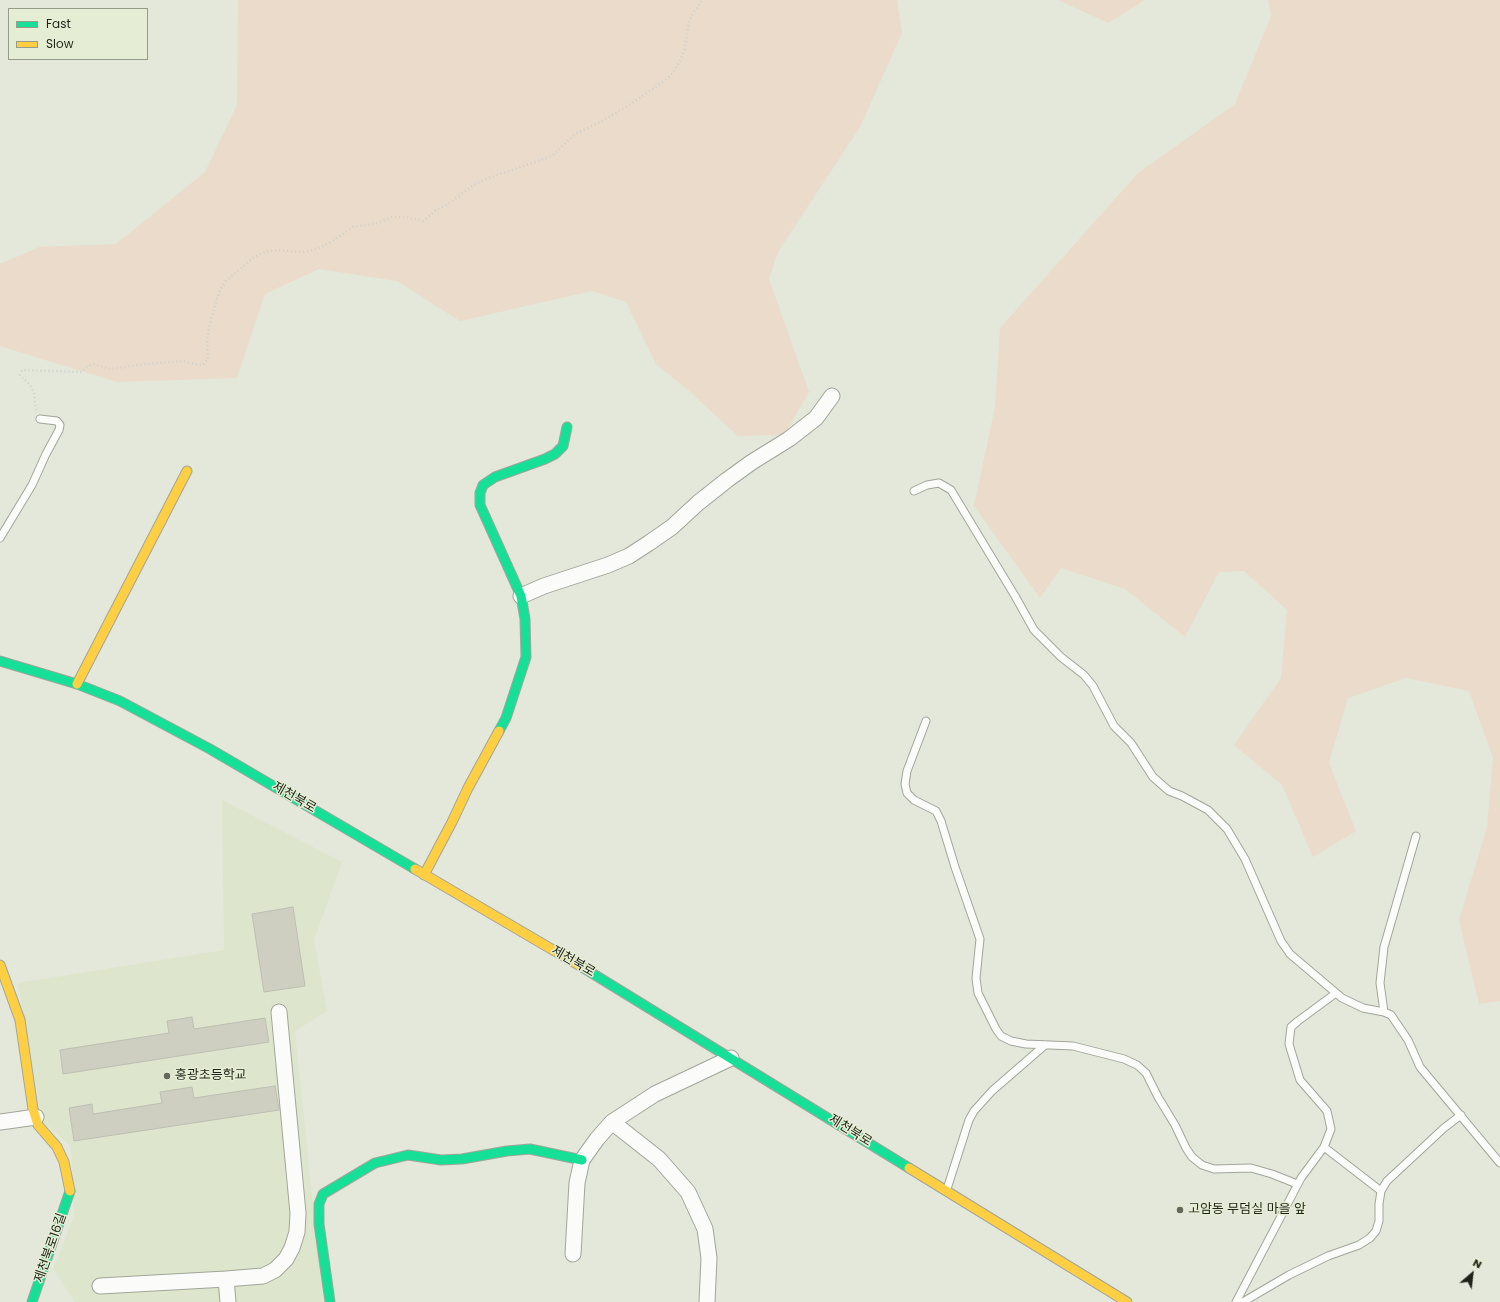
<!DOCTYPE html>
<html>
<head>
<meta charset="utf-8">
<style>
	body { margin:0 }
	#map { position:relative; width:1500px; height:1302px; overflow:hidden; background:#e3e8da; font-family:Poppins,sans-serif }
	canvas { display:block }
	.legend { position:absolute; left:8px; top:8px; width:140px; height:52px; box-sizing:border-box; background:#e5eed4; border:1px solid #969c89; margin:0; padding:5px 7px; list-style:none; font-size:12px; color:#1f2218 }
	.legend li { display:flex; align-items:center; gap:8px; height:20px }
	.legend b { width:20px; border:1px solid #969c89 }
	.north { position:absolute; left:1452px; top:1254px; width:40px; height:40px; -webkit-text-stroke:3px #e5eed4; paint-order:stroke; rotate:28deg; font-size:11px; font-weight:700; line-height:16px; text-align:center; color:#1f2218 }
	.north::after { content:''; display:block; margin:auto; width:14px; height:18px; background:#1f2218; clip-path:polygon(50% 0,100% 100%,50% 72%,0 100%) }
</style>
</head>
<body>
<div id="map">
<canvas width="1500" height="1302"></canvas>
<ul class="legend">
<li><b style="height:5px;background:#16e098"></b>Fast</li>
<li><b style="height:5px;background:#ffcf43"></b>Slow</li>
</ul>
<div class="north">N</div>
</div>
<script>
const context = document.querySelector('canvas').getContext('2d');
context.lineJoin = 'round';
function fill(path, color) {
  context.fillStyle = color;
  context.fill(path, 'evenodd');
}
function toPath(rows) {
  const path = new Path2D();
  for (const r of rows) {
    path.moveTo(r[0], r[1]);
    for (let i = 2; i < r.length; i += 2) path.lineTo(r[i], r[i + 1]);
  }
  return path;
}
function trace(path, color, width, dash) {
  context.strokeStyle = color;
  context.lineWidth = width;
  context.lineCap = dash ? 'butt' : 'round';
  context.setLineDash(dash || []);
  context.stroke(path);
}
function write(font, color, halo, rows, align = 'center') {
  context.font = font + ' Poppins,"Noto Sans KR",sans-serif';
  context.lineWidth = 3;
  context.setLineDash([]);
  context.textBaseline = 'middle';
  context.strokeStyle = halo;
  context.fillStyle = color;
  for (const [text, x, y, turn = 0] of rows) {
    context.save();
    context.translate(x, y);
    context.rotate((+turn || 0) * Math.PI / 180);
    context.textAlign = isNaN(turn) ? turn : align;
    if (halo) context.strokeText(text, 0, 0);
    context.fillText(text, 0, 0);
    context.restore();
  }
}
fill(toPath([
	[222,800,342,862,314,940,327,1011,295,1031,323,1302,75,1302,53,1269,74,1216,71,1146,42,1121,18,983,224,950]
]), '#dde5cc');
fill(toPath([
	[238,0,897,0,902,33,860,127,778,252,769,279,809,392,784,435,738,436,688,390,656,364,626,302,592,291,460,321,397,281,319,269,265,294,237,378,117,382,0,346,0,264,39,247,116,244,205,172,237,105],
	[1058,0,1145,0,1108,23],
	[1268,0,1500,0,1500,1001,1479,1004,1459,920,1487,827,1493,758,1469,691,1406,678,1348,698,1329,763,1356,831,1313,857,1282,785,1234,745,1281,678,1287,610,1244,571,1219,572,1185,637,1125,589,1061,568,1040,598,974,506,995,407,1000,328,1138,173,1235,104,1271,16]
]), '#eadbca');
const building = toPath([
	[293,907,305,986,264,992,252,914,293,907],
	[192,1017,194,1029,265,1018,269,1042,63,1074,60,1050,169,1033,167,1021,192,1017],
	[275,1086,279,1110,74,1141,69,1108,92,1104,93,1114,162,1103,160,1092,192,1087,194,1098,275,1086]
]);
fill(building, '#cecec1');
trace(building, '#bebfb4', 1);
const lane = toPath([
	[914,491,927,485,939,483,951,490,1015,596,1034,630,1061,657,1084,675,1093,686,1114,726,1131,743,1153,777,1169,791,1182,796,1208,810,1227,829,1245,859,1281,941,1290,954,1342,998,1363,1008,1384,1012,1391,1015,1408,1040,1420,1067,1500,1163],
	[0,538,32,485,46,454,59,430,60,425,57,421,40,419],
	[926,721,907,771,905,784,907,793,914,800,936,811,941,821,955,867,980,939,976,978,978,993,996,1029,1001,1036,1011,1041,1026,1044,1073,1046,1124,1059,1137,1065,1146,1073,1158,1097,1175,1125,1186,1148,1192,1157,1202,1165,1214,1169,1251,1168,1272,1174,1297,1184],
	[1384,1012,1380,983,1384,947,1416,836],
	[1324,1147,1381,1191],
	[947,1189,969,1120,974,1111,992,1091,1045,1045],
	[1236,1302,1301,1178,1324,1147,1331,1129,1327,1111,1300,1080,1289,1044,1291,1027,1298,1021,1336,993],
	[1243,1302,1289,1275,1328,1256,1359,1245,1370,1238,1376,1231,1379,1221,1379,1204,1381,1191,1387,1181,1444,1128,1461,1115]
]);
const street = toPath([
	[521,596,544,586,608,565,629,556,649,543,672,527,698,503,727,480,752,462,789,439,816,418,832,396],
	[0,1122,36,1117],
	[612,1122,659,1159,688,1192,705,1229,709,1258,707,1302],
	[573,1254,577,1183,582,1160,597,1139,612,1122,655,1094,731,1058],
	[100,1286,226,1279],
	[228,1302,226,1279,263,1276,275,1270,286,1259,292,1248,297,1232,298,1213,279,1012]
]);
const fast = toPath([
	[0,661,77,684,120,701,210,749,415,869],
	[499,731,506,718,526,657,525,619,521,596,480,505,480,493,483,485,495,477,545,459,555,454,563,446,567,427],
	[582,967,909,1168],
	[32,1302,70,1191],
	[330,1302,319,1224,319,1204,323,1194,375,1163,408,1155,441,1160,462,1159,507,1151,530,1149,582,1160]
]);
const slow = toPath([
	[77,684,187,471],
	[415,869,582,967],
	[424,875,452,822,468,788,499,731],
	[0,965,20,1020,33,1109,38,1125,57,1147,64,1162,70,1191],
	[909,1168,1127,1302]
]);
trace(lane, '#a1a59a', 9);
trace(street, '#a1a59a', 17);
trace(fast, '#a1a59a', 11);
trace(slow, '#a1a59a', 11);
trace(toPath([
	[36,410,34,393,30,385,20,375,22,370,82,372,85,368,93,364,110,369,145,364,184,361,194,364,203,365,208,359,207,340,209,328,219,292,226,281,254,257,268,251,278,250,299,252,309,251,319,248,331,242,353,227,378,223,392,217,405,217,423,221,436,210,447,205,472,186,483,180,552,156,575,134,604,120,634,102,664,81,673,73,680,61,685,49,688,27,691,16,702,0]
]), '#cfd0cc', 2.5, [1, 3]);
trace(lane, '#fbfcf9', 7);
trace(street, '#fbfcf9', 15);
trace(fast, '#16e098', 9);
trace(slow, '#ffcf43', 9);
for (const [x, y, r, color] of [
	[167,1076,4,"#64675c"],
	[1180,1210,4,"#64675c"]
]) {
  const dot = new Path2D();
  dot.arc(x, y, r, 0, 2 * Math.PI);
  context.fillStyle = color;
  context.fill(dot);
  trace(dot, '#e5eed4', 1.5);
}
write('13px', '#1f2218', '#e5eed4', [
	["제천북로",294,798,30],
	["제천북로",573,962,30],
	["제천북로",850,1131,32],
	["제천북로16길",51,1248,-71]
]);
write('13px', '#1f2218', '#e5eed4', [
	["홍광초등학교",175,1076],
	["고암동 무덤실 마을 앞",1188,1210]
], 'left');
</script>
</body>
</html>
